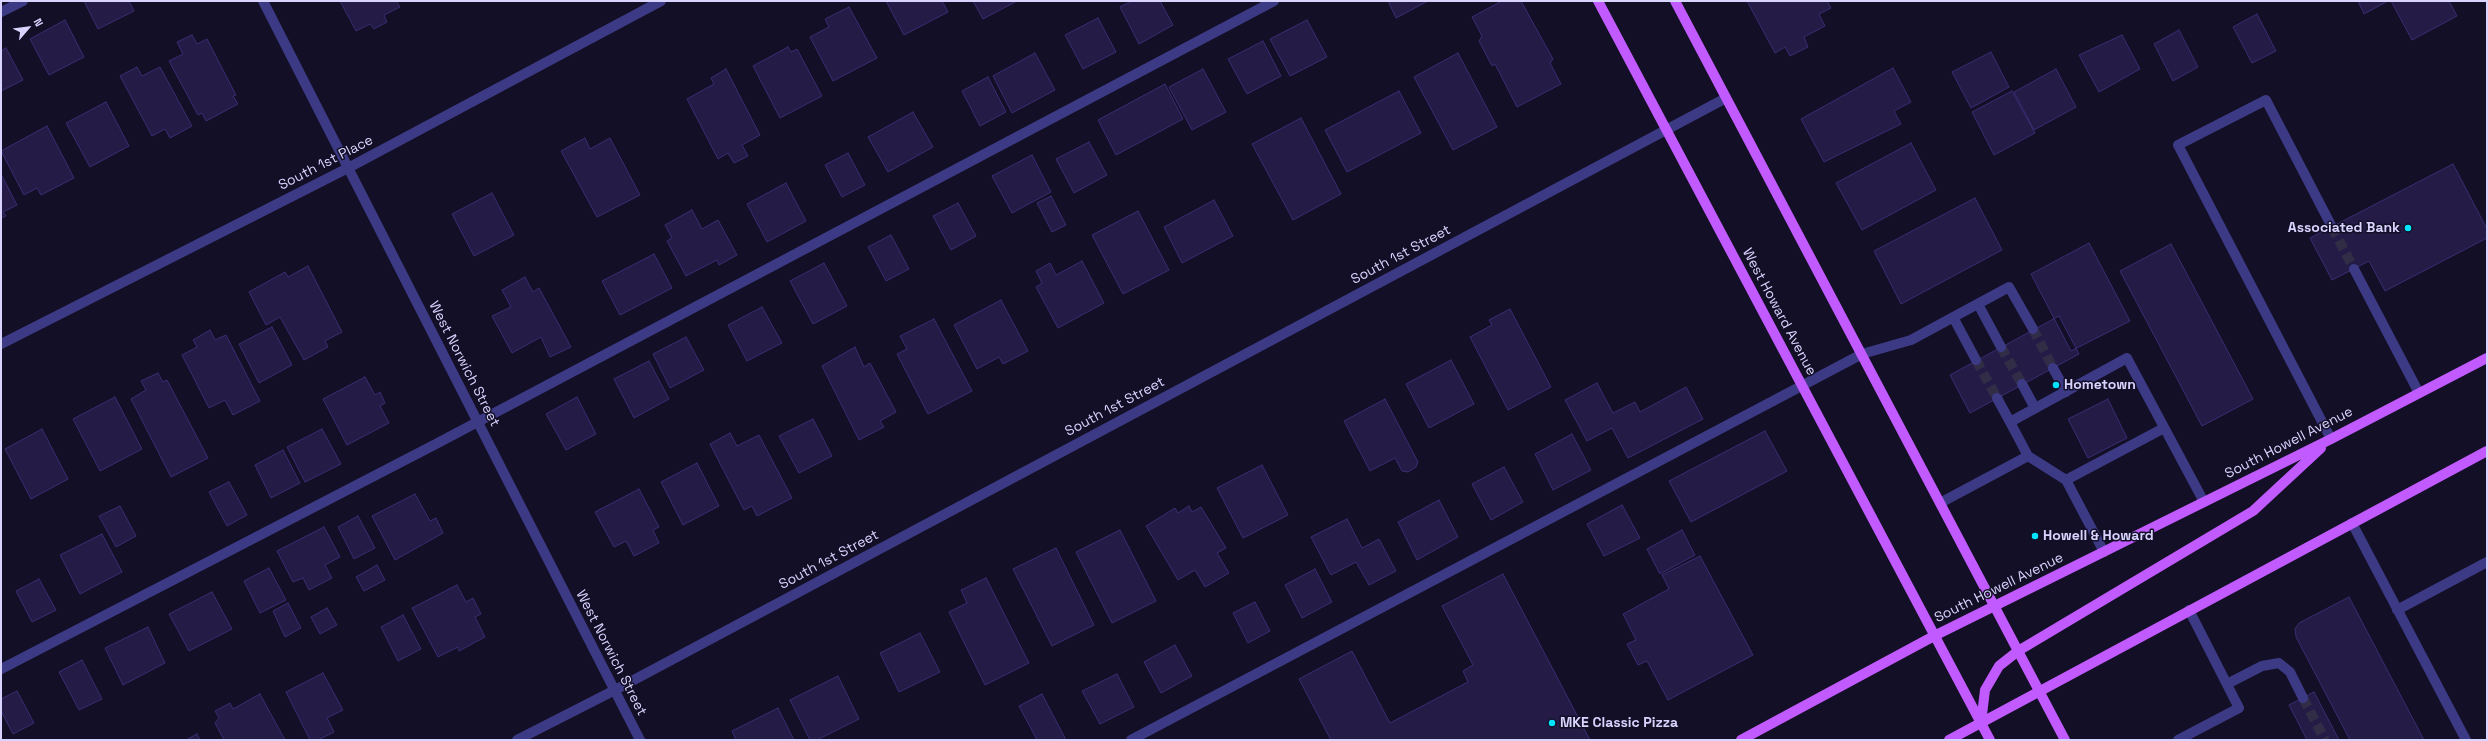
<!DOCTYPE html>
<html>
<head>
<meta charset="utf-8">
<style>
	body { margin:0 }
	#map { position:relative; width:2488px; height:741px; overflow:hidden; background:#130f26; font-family:"Space Grotesk",sans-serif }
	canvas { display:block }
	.frame { position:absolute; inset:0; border:2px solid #d9d4ff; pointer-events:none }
	.north { position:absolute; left:8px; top:8px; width:40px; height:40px; -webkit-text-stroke:3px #130f26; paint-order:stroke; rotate:62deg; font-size:11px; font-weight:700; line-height:16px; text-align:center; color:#d9d4ff }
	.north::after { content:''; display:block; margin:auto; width:14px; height:18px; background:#d9d4ff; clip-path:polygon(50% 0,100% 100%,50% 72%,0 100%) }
</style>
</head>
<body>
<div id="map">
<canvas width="2488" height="741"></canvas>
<div class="frame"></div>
<div class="north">N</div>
</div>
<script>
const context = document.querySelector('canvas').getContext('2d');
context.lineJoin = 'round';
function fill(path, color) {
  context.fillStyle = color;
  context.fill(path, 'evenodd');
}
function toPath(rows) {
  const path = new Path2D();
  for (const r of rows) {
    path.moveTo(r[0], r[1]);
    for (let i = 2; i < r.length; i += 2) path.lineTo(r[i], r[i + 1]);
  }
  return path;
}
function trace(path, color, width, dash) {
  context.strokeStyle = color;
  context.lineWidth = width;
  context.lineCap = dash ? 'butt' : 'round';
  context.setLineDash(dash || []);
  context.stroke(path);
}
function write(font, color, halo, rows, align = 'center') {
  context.font = font + ' "Space Grotesk",sans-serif';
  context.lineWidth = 3;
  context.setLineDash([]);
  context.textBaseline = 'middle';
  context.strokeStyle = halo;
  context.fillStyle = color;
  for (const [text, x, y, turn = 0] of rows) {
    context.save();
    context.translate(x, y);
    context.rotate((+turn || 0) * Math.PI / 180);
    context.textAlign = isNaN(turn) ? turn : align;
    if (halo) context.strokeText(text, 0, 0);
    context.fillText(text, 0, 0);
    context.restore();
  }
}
const building = toPath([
	[84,1,129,1,134,11,98,29,84,1],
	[340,1,396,1,400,7,384,15,387,22,374,29,370,24,356,31,340,1],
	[886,1,942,1,948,12,904,35,886,1],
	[973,1,1017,1,983,19,973,1],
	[1132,1,1160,1,1173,25,1139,44,1120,7,1132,1],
	[1388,1,1428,1,1396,18,1388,1],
	[1502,1,1521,1,1553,59,1550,63,1561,84,1517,107,1495,64,1492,66,1479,41,1482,36,1472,17,1502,1],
	[1747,1,1827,1,1831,8,1819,14,1825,26,1804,37,1808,47,1790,56,1785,47,1775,53,1747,1],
	[2358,1,2388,1,2364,14,2358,1],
	[2391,1,2449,1,2457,16,2412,40,2391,1],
	[849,7,877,58,833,81,810,37,829,27,825,19,849,7],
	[2257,14,2276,51,2252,63,2233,27,2257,14],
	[1098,18,1116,52,1083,69,1065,35,1098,18],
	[65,20,84,57,49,75,30,39,65,20],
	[1307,20,1327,57,1290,76,1270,39,1307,20],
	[2179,30,2198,67,2173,81,2154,44,2179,30],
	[192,35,197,44,207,39,236,95,233,96,238,104,206,121,202,113,198,115,169,61,183,54,177,42,192,35],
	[2122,35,2140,69,2099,92,2079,55,2122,35],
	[1263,41,1281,76,1247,94,1228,59,1263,41],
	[788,47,791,52,797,49,822,96,780,118,753,66,788,47],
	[6,48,23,80,1,91,1,51,6,48],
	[1991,52,2009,87,1971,108,1952,72,1991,52],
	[1035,53,1055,90,1012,113,993,76,1035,53],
	[1458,53,1497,127,1453,150,1414,77,1458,53],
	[137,67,142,76,160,67,192,126,170,138,165,129,152,136,120,76,137,67],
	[1893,68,1911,102,1894,111,1901,124,1824,162,1801,119,1893,68],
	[726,69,760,135,742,145,748,156,734,163,728,153,718,159,687,99,714,84,711,78,726,69],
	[1203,69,1226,112,1192,130,1169,87,1203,69],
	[2056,69,2076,107,2034,130,2014,92,2056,69],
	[988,77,1006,112,980,126,962,91,988,77],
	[1165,84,1183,119,1116,155,1098,120,1165,84],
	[1399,91,1421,133,1347,172,1325,130,1399,91],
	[2012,91,2035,133,1994,155,1972,112,2012,91],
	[106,102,129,146,90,167,66,123,106,102],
	[913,112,933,147,888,172,868,137,913,112],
	[1301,118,1341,194,1293,220,1252,144,1301,118],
	[47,126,74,178,41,195,37,188,24,195,1,151,47,126],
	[585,138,590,149,610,138,640,195,597,217,561,151,585,138],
	[1089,142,1107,175,1074,193,1056,159,1089,142],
	[1911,143,1936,190,1862,230,1836,183,1911,143],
	[848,153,865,185,842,197,825,165,848,153],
	[1032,155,1051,192,1012,213,992,176,1032,155],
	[2453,164,2487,229,2487,238,2385,291,2369,261,2332,280,2310,238,2453,164],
	[1,174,17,205,3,212,6,216,1,218,1,174],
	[786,183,806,221,767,242,747,204,786,183],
	[492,193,514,235,474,256,452,214,492,193],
	[1051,196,1066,225,1052,232,1037,203,1051,196],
	[1975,198,2002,250,1901,304,1874,251,1975,198],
	[1214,200,1233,236,1182,263,1164,227,1214,200],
	[958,203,976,236,951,250,933,216,958,203],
	[692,210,702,229,718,220,737,255,719,265,717,260,686,276,667,241,672,238,665,225,692,210],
	[1138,211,1169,270,1123,294,1092,235,1138,211],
	[891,235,909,269,886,281,868,247,891,235],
	[2089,243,2130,321,2071,351,2031,274,2089,243],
	[2171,244,2253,399,2202,426,2120,271,2171,244],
	[654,254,672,288,620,315,602,281,654,254],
	[1082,261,1104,303,1058,328,1036,287,1042,283,1036,271,1050,263,1056,275,1082,261],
	[824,263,847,306,813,324,790,281,824,263],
	[308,266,342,332,325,341,328,347,304,360,280,317,266,325,249,292,285,272,288,277,308,266],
	[525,277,533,292,539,288,571,347,550,357,541,337,512,353,492,316,511,307,502,290,525,277],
	[1001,300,1028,351,1003,364,999,357,977,369,954,325,1001,300],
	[762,307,782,343,747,361,728,325,762,307],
	[1510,309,1551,387,1508,410,1470,337,1492,325,1489,320,1510,309],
	[2059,316,2079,354,1970,413,1950,375,2059,316],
	[934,319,972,391,928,414,897,354,907,349,900,336,934,319],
	[272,327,292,365,259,383,239,344,272,327],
	[210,330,215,340,226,335,260,401,233,415,225,400,209,408,182,355,197,347,193,340,210,330],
	[686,337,704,370,670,388,653,354,686,337],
	[855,347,864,367,870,363,896,412,880,421,884,427,859,440,822,366,855,347],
	[1451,360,1474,404,1429,428,1406,384,1451,360],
	[649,361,669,399,634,418,614,379,649,361],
	[158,373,163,382,167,380,208,458,171,477,131,399,146,390,141,381,158,373],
	[365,377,375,395,380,392,385,403,380,406,389,423,347,445,323,399,365,377],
	[1597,383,1613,413,1635,402,1640,412,1686,387,1703,419,1628,458,1612,428,1587,441,1565,400,1597,383],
	[115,397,142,449,100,471,73,419,115,397],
	[577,397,596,434,566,450,546,414,577,397],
	[1385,399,1418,462,1416,467,1408,472,1402,471,1395,458,1370,471,1344,421,1385,399],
	[2108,399,2127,438,2088,458,2068,419,2108,399],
	[813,419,832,456,799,473,779,436,813,419],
	[42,429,68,479,31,499,5,449,42,429],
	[322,429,341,464,305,482,287,447,322,429],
	[1765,431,1787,471,1691,522,1669,481,1765,431],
	[730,433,737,446,759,435,792,498,757,516,752,506,744,510,710,444,730,433],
	[1572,434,1591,470,1553,490,1535,454,1572,434],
	[283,450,300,483,271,498,255,465,283,450],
	[697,463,719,506,683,525,661,482,697,463],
	[1262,465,1288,515,1243,538,1217,488,1262,465],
	[1504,467,1523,502,1491,520,1472,484,1504,467],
	[229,482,247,515,227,526,209,492,229,482],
	[639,489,659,527,653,530,659,543,634,556,626,541,614,547,595,512,639,489],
	[415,494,430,521,436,518,443,533,395,560,372,516,415,494],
	[1439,500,1458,537,1417,560,1398,522,1439,500],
	[1622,505,1640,538,1604,556,1587,524,1622,505],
	[120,506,136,536,116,547,99,516,120,506],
	[1189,506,1192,512,1201,507,1226,548,1217,553,1229,573,1205,587,1195,570,1178,580,1146,526,1175,508,1178,513,1189,506],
	[358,516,375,548,354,559,338,527,358,516],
	[1347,519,1362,548,1379,539,1396,571,1369,585,1356,562,1331,575,1311,537,1347,519],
	[324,527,340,557,325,565,332,578,309,590,303,578,293,582,277,551,324,527],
	[1120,530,1156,601,1112,623,1076,552,1120,530],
	[1682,530,1695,555,1660,574,1647,549,1682,530],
	[102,534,122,572,80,594,60,555,102,534],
	[1056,548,1094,625,1052,646,1013,569,1056,548],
	[1700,556,1753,655,1668,700,1647,661,1638,665,1627,644,1636,640,1623,614,1669,589,1662,575,1700,556],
	[377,565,385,580,364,591,356,577,377,565],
	[269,568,286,600,260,613,244,581,269,568],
	[1315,569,1332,602,1302,618,1285,585,1315,569],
	[1503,574,1590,740,1331,740,1299,679,1352,651,1390,723,1468,682,1463,671,1473,665,1442,606,1503,574],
	[986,578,1029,663,985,685,949,612,967,603,961,590,986,578],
	[39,579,56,610,32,622,16,591,39,579],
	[457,585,466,602,473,598,481,614,475,617,485,637,459,651,458,647,438,657,412,608,457,585],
	[212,592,232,629,189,651,169,614,212,592],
	[2349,597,2424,740,2350,740,2296,637,2295,629,2299,623,2349,597],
	[1255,602,1270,631,1248,643,1233,613,1255,602],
	[288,603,301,628,285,637,273,611,288,603],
	[327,608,337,625,320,634,311,617,327,608],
	[403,615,421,649,398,661,381,627,403,615],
	[148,627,165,663,123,685,105,648,148,627],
	[920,633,940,672,899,692,880,653,920,633],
	[1175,645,1192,676,1161,693,1144,662,1175,645],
	[82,660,102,699,79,710,59,672,82,660],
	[323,673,343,710,327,718,334,732,318,740,310,740,286,692,323,673],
	[1117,674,1134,707,1100,724,1082,691,1117,674],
	[838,676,859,719,817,740,810,740,790,700,838,676],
	[17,691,34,723,13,734,1,711,1,699,17,691],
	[2314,692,2339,740,2307,740,2289,705,2314,692],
	[260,694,285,740,224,740,215,723,219,718,215,711,230,703,233,709,260,694],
	[1042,694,1066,740,1037,740,1019,706,1042,694],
	[778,708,794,740,736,740,732,731,778,708],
	[197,734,200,740,186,740,197,734]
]);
fill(building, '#241b47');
trace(building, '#3b2d73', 1);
trace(toPath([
	[2332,227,2354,269],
	[2033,329,2053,368],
	[2001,347,2022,384],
	[1976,360,1997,398],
	[2303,698,2325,740]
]), '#312d47', 10, [10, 5]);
trace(toPath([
	[263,1,640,740],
	[1,12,23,1],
	[2354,269,2419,393],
	[1978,304,2001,347],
	[1953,317,1976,360],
	[1,344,348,168,661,1],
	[2053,368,2066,392],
	[2022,384,2035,408],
	[1997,398,2010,422],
	[2331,439,2178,145,2266,100,2332,227],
	[2066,480,2164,428],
	[1940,503,2028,456],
	[2352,523,2466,740],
	[2104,552,2066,480,2028,456,2010,422,2127,358,2204,502],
	[2397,610,2487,562],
	[1,669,434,445,1274,1],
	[2227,684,2262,666,2279,663,2290,672,2303,698],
	[517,740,615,690,1726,98],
	[1131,740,1862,354,1911,340,2009,287,2033,329],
	[2178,740,2239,708,2189,610]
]), '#3d3a85', 10);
trace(toPath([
	[1598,1,1990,740],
	[1675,1,2065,740],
	[1981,723,1985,690,1999,666,2018,651,2253,511,2321,448],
	[1741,740,1934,636,2331,439,2487,358],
	[1949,740,2487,451]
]), '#c25bff', 10);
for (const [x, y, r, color] of [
	[2408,228,4,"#00e5ff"],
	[2056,385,4,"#00e5ff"],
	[2035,536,4,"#00e5ff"],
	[1552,723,4,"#00e5ff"]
]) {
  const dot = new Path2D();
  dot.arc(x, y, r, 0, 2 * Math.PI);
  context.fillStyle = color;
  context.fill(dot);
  trace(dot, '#130f26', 1.5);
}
write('14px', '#d9d4ff', '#130f26', [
	["South 1st Place",326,163,-27],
	["South 1st Street",1401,255,-28],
	["West Howard Avenue",1779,312,62],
	["West Norwich Street",464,364,63],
	["South 1st Street",1115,407,-28],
	["South Howell Avenue",2289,443,-27],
	["South 1st Street",829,560,-28],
	["South Howell Avenue",1999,588,-26],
	["West Norwich Street",611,653,63]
]);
write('bold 14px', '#d9d4ff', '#130f26', [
	["Associated Bank",2400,228,"right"],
	["Hometown",2064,385],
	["Howell & Howard",2043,536],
	["MKE Classic Pizza",1560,723]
], 'left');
</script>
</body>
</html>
